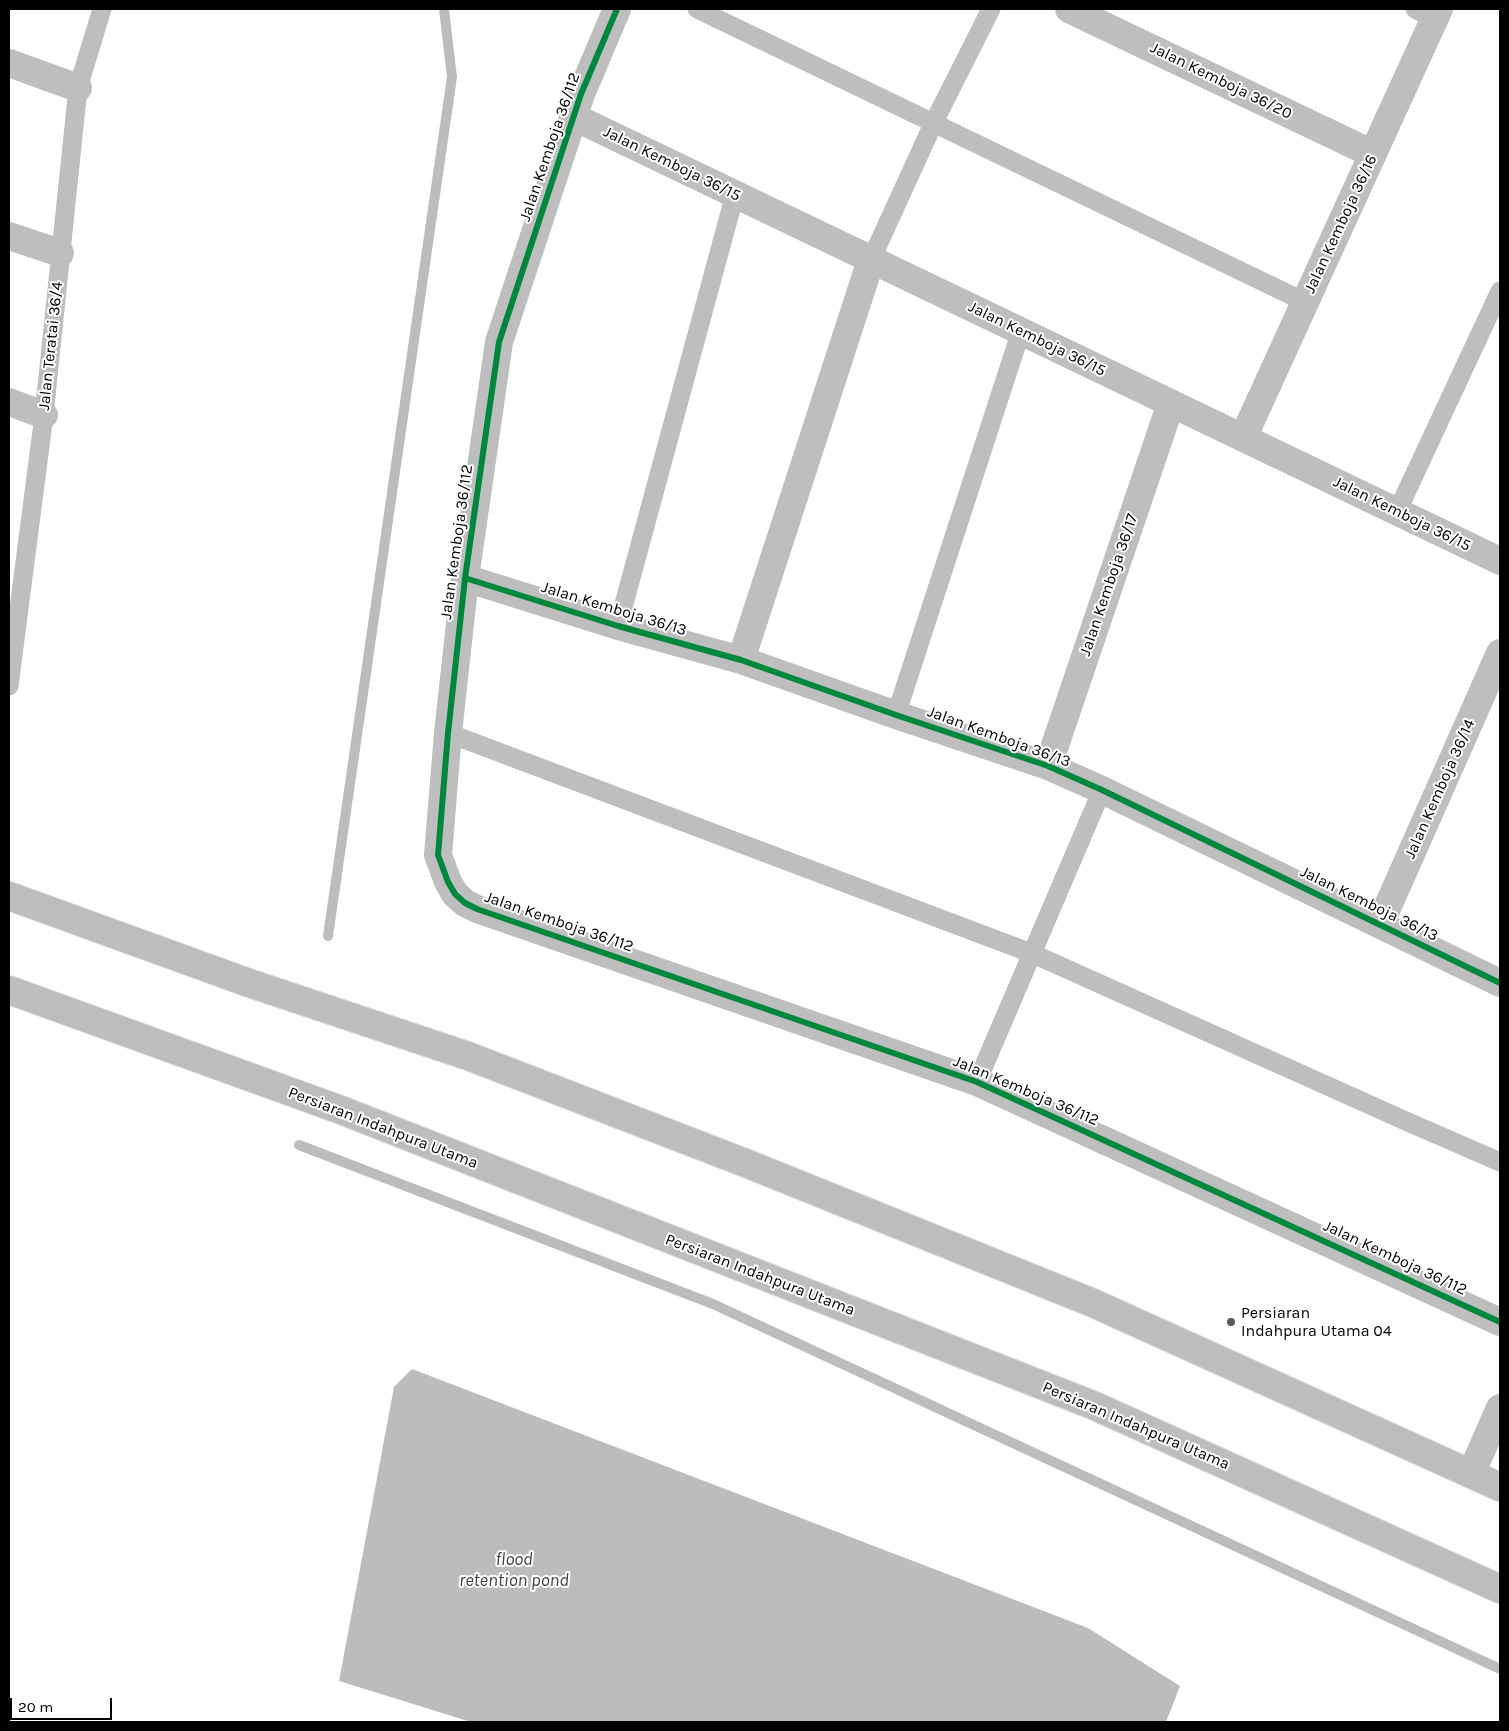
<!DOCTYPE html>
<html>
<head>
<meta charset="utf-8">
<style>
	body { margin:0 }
	#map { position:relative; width:1509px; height:1731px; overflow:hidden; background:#fff; font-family:Karla,sans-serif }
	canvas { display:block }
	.frame { position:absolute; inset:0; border:10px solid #000; pointer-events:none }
	.scale { position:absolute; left:10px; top:1698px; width:102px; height:22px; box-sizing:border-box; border:2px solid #000; border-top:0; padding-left:6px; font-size:15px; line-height:18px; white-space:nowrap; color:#000; -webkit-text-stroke:4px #fff; paint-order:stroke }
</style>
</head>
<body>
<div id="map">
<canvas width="1509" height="1731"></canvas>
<div class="frame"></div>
<div class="scale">20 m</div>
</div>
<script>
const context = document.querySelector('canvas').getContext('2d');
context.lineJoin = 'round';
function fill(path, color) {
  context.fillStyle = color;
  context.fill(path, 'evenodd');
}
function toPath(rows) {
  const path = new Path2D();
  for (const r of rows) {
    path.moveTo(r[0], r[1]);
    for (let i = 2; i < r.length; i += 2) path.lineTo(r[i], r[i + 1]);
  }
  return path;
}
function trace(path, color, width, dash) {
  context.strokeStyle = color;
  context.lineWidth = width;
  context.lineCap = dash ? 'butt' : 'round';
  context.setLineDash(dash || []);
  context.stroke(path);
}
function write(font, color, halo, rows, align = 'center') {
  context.font = font + ' Karla,sans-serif';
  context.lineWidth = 4;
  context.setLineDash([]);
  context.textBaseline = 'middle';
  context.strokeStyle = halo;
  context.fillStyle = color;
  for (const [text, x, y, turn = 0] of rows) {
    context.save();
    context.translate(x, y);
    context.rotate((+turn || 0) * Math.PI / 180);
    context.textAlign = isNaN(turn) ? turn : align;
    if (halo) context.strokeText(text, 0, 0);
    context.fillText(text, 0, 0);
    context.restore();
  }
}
fill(toPath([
	[412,1369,1088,1628,1180,1686,1166,1722,471,1722,339,1681,394,1387]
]), '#bcbcbc');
trace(toPath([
	[328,936,452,77,444,9],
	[299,1145,713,1304,1500,1669]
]), '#bcbcbc', 10);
const primary = toPath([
	[9,896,249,983,468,1056,748,1164,1093,1303,1500,1487],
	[9,990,341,1110,1095,1406,1500,1589]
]);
trace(primary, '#dbdbdb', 30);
trace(toPath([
	[697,9,1305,302],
	[1415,9,1434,19],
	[871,260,934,122,991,9],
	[1397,512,1500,291],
	[618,626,735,194],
	[9,686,44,415,78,88,102,9],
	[896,715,1021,331],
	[448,733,1031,953,1408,1122,1500,1162],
	[977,1082,1102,790]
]), '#bebebe', 19);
trace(toPath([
	[617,9,581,94,499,342,465,578,448,733,438,855,448,882,455,894,465,903,477,909,977,1082,1500,1322],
	[1069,9,1373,154],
	[9,63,78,88],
	[574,117,1500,561],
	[9,236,60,253],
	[9,402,44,415],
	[1243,438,1439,9],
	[465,578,618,626,741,660,896,715,1048,766,1102,790,1500,983],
	[741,660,871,260],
	[1048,766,1171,403],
	[1380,924,1500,653],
	[1471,1474,1500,1408]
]), '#bebebe', 28);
trace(primary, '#bdbdbd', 28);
trace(toPath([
	[617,9,581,94,499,342,465,578,448,733,438,855,448,882,455,894,465,903,477,909,977,1082,1500,1322],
	[465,578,618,626,741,660,896,715,1048,766,1102,790,1500,983]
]), '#00873e', 6);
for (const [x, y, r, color] of [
	[1231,1322,5,"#595959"]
]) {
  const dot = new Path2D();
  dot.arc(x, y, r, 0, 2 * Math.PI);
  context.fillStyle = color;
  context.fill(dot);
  trace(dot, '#fff', 2);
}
write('16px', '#000', '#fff', [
	["Jalan Kemboja 36/20",1221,81,26],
	["Jalan Kemboja 36/112",550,147,-71],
	["Jalan Kemboja 36/15",672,164,26],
	["Jalan Kemboja 36/16",1341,224,-65],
	["Jalan Kemboja 36/15",1037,339,26],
	["Jalan Teratai 36/4",51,346,-84],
	["Jalan Kemboja 36/15",1402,514,26],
	["Jalan Kemboja 36/112",457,542,-82],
	["Jalan Kemboja 36/17",1109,585,-71],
	["Jalan Kemboja 36/13",614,609,17],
	["Jalan Kemboja 36/13",999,737,20],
	["Jalan Kemboja 36/14",1440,789,-66],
	["Jalan Kemboja 36/13",1369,904,26],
	["Jalan Kemboja 36/112",559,922,19],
	["Jalan Kemboja 36/112",1026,1091,23],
	["Persiaran Indahpura Utama",383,1128,21],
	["Jalan Kemboja 36/112",1395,1258,25],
	["Persiaran Indahpura Utama",760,1275,21],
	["Persiaran Indahpura Utama",1136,1426,23]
]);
write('16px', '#000', '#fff', [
	["Persiaran",1241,1313],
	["Indahpura Utama 04",1241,1331]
], 'left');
write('italic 18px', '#404040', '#fff', [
	["flood",514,1560],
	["retention pond",514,1581]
]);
</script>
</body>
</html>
